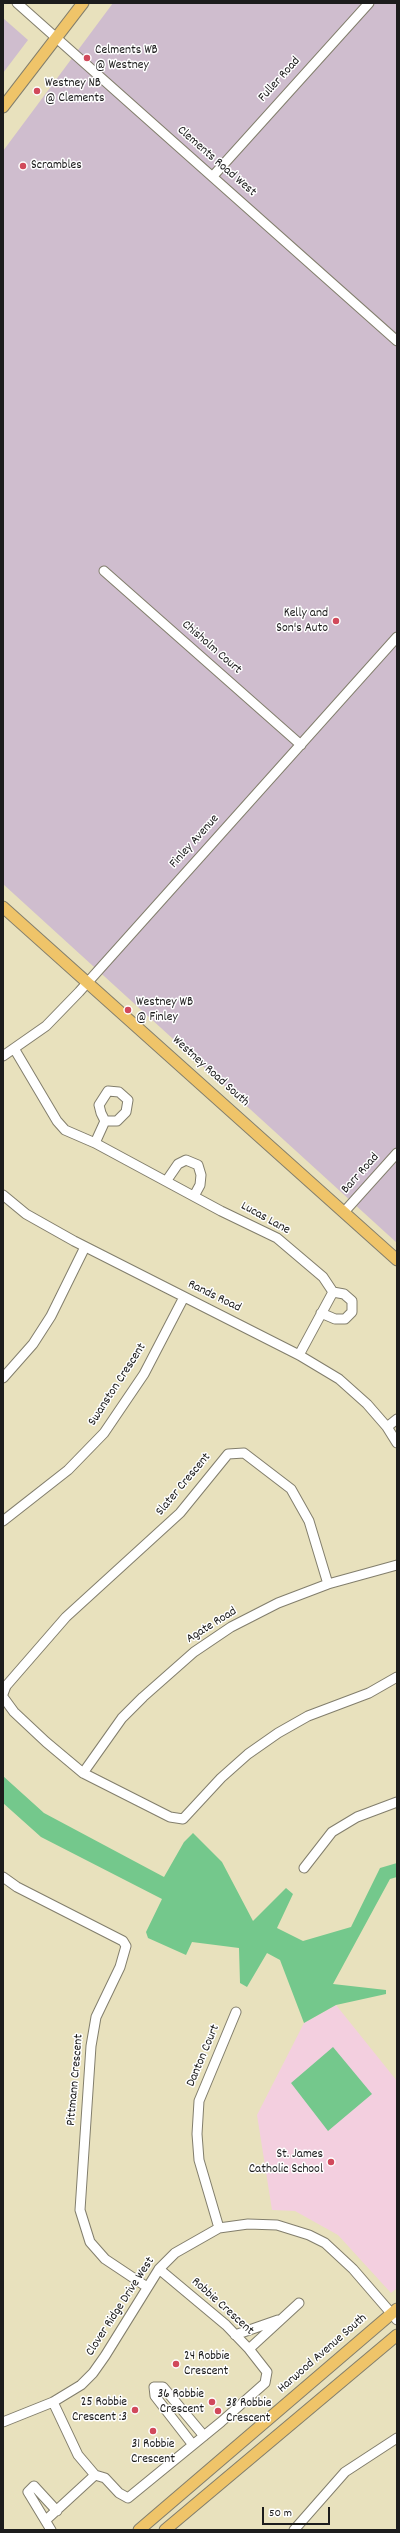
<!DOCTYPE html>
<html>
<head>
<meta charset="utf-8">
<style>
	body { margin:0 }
	#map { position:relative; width:400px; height:2533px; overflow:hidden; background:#e8e1bd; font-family:Dekko,sans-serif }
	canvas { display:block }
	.frame { position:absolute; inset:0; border:4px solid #1c1c1c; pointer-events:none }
	.scale { position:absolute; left:262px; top:2507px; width:68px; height:18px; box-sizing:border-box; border:2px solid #1c1c1c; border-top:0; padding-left:5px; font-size:12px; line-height:14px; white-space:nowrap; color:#1c1c1c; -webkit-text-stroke:3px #fff; paint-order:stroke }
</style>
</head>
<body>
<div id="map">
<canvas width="400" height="2533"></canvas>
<div class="frame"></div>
<div class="scale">50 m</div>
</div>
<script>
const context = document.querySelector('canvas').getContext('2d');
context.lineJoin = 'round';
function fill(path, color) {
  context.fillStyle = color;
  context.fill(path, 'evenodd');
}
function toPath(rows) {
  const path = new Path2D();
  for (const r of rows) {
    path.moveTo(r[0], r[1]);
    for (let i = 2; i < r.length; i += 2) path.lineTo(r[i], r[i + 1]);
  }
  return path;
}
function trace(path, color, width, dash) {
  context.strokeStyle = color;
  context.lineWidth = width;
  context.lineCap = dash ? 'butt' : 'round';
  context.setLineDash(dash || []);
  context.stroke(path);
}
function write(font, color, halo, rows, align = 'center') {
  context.font = font + ' Dekko,sans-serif';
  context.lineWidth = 3;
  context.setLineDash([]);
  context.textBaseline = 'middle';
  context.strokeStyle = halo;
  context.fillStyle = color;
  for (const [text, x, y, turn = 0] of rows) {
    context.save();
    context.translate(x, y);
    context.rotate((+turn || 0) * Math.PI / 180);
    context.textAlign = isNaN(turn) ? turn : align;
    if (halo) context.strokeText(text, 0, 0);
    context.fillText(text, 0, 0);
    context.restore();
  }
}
fill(toPath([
	[336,2005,397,2081,397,2288,391,2293,338,2235,295,2211,272,2210,257,2115,304,2023]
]), '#f3cfdf');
fill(toPath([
	[113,3,397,3,397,1243,3,884,3,151],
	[3,18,28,40,3,73]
]), '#cfbdce');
fill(toPath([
	[3,1776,44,1813,164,1877,184,1842,193,1833,222,1862,253,1921,286,1888,293,1894,277,1928,303,1941,351,1927,380,1868,397,1863,397,1877,390,1879,333,1984,386,1990,386,1994,336,2005,304,2023,280,1960,267,1953,247,1987,240,1983,239,1948,192,1942,186,1955,148,1938,146,1932,162,1899,41,1837,3,1803],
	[333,2047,372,2094,328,2131,291,2083]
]), '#74c88c');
const minor = toPath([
	[17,3,397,341],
	[213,176,369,3],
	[104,571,301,745],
	[15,1050,57,1121,65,1130,95,1143,221,1211,277,1238,323,1277,333,1292,344,1294,352,1301,352,1312,345,1319,335,1319,321,1313],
	[3,1056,46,1026,79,992,397,637],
	[108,1091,119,1092,128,1100,126,1112,117,1121,105,1121,101,1113,99,1105,108,1091],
	[95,1143,105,1121],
	[167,1180,178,1164,186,1160,198,1165,201,1175,200,1185,194,1196],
	[3,1195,26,1214,74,1241,299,1355,339,1379,367,1404,387,1427,397,1443],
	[344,1212,397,1153],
	[299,1355,333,1292],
	[3,1378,33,1344,51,1316,85,1247],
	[387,1427,397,1419],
	[3,1521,68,1470,104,1433,144,1374,184,1297],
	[3,1694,6,1686,66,1617,180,1513,228,1454,244,1453,291,1489,309,1521,328,1584],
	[3,1697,14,1712,46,1742,83,1773,170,1817,183,1819,221,1778,248,1754,278,1733,308,1716,369,1693,397,1677],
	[83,1773,122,1718,143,1697,194,1652,231,1627,278,1603,328,1584,397,1565],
	[304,1868,332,1832,357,1817,397,1802],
	[3,1877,17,1887,123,1941,126,1946,120,1967,96,2017,91,2046,80,2210,90,2242,105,2259,147,2287],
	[219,2228,199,2160,197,2134,199,2101,236,2012],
	[235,2335,278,2320],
	[249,2349,299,2303],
	[53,2402,78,2455,95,2475,105,2478,119,2493,128,2498,221,2422,265,2383,267,2372,249,2349,226,2325,159,2269],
	[3,2422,53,2402,81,2385,93,2373,105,2356,159,2269,175,2253,219,2228,248,2224,277,2225,309,2235,325,2243,353,2269,397,2320],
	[193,2445,155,2396,154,2387,163,2387,204,2436],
	[46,2520,95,2475],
	[51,2530,28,2492,34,2486,57,2511],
	[294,2530,345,2472,397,2438]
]);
const major = toPath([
	[3,107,83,3],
	[3,907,397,1260],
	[139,2530,397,2309],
	[165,2530,397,2335]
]);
trace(minor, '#827e6c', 11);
trace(major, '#827e6c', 13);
trace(minor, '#fff', 9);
trace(major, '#efc469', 11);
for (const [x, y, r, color] of [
	[87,58,4,"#d1495b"],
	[37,91,4,"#d1495b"],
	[23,166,4,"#d1495b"],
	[336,621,4,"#d1495b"],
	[128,1010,4,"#d1495b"],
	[331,2162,4,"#d1495b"],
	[176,2364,4,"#d1495b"],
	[212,2402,4,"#d1495b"],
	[135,2410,4,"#d1495b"],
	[218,2411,4,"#d1495b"],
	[153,2431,4,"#d1495b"]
]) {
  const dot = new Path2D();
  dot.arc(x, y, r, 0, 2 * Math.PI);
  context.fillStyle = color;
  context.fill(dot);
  trace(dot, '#fff', 1.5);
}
write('13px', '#1c1c1c', '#fff', [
	["Celments WB",95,51],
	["@ Westney",95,66],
	["Westney NB",45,84],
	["@ Clements",45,99],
	["Scrambles",31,166],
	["Kelly and",328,614,"right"],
	["Son's Auto",328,629,"right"],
	["Westney WB",136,1003],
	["@ Finley",136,1018],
	["St. James",323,2155,"right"],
	["Catholic School",323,2170,"right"],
	["24 Robbie",184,2357],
	["Crescent",184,2372],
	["36 Robbie",204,2395,"right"],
	["Crescent",204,2410,"right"],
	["25 Robbie",127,2403,"right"],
	["Crescent :3",127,2418,"right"],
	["38 Robbie",226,2404],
	["Crescent",226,2419],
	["31 Robbie",153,2445,"center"],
	["Crescent",153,2460,"center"]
], 'left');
write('13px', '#1c1c1c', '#fff', [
	["Fuller Road",280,80,-48],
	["Clements Road West",216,162,41],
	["Chisholm Court",211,648,41],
	["Finley Avenue",195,842,-48],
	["Westney Road South",210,1072,42],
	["Barr Road",361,1174,-48],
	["Lucas Lane",265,1219,29],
	["Rands Road",214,1297,26],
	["Swanston Crescent",118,1385,-57],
	["Slater Crescent",184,1485,-50],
	["Agate Road",212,1626,-32],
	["Danton Court",204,2056,-67],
	["Pittmann Crescent",76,2080,-85],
	["Clover Ridge Drive West",121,2307,-57],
	["Robbie Crescent",222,2307,42],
	["Harwood Avenue South",323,2354,-41]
]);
</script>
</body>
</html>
